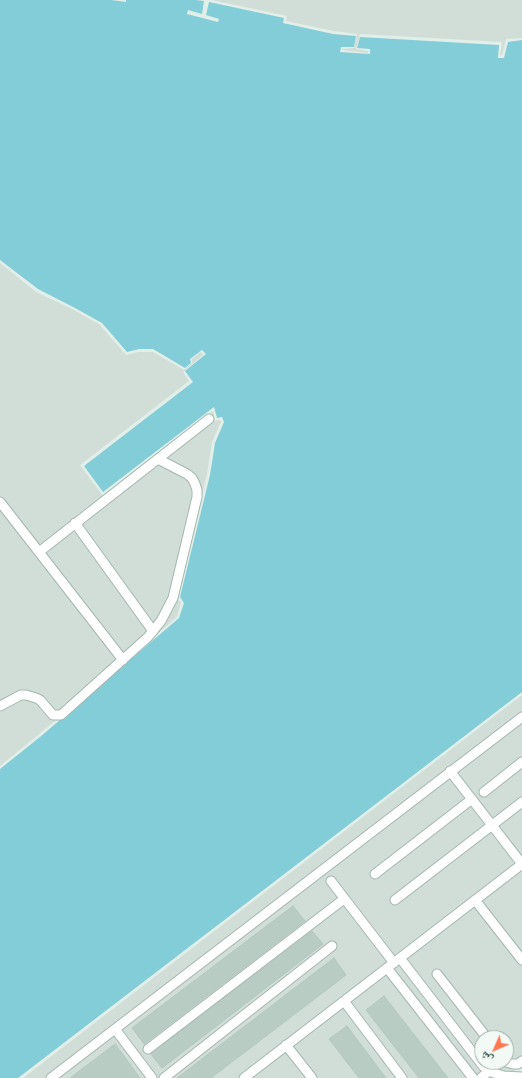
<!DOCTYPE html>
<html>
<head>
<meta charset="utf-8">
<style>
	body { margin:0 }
	#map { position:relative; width:522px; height:1078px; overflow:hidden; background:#e2eee8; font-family:"Golos Text","Noto Naskh Arabic",sans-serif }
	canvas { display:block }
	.north { position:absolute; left:474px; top:1030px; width:40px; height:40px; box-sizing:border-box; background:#f3faf6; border:1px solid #9eb0aa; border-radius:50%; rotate:225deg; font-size:11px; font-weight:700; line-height:16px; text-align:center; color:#1f4138 }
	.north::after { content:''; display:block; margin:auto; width:14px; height:18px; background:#ff774e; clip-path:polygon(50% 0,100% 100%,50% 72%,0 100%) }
</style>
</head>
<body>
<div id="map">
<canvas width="522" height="1078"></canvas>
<div class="north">ش</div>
</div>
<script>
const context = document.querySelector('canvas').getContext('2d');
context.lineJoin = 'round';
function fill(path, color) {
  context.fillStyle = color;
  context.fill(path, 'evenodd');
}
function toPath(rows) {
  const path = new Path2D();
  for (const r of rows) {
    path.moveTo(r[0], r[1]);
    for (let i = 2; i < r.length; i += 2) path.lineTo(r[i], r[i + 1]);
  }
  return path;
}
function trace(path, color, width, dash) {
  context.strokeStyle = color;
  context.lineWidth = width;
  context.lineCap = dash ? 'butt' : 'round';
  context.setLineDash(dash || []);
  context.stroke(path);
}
fill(toPath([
	[212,0,522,0,522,38,506,39,502,55,500,55,502,42,360,34,356,49,368,51,368,53,342,50,343,49,354,48,357,34,334,31,286,21,287,16],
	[0,263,36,292,74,310,100,325,126,355,139,352,153,352,184,370,192,363,192,359,201,352,203,355,183,372,189,381,80,465,103,496,213,411,215,421,220,420,221,422,212,442,207,474,177,598,181,603,177,617,38,735,0,766],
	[522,695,522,1065,505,1078,23,1078],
	[482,1038,506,1038,506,1062,482,1062]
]), '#d0ded7');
fill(toPath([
	[0,0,111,0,126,2,126,0,196,0,204,1,202,14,188,10,187,14,218,22,219,19,206,15,209,2,284,18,283,23,333,34,356,36,354,47,341,47,340,52,370,54,370,49,357,48,360,37,499,45,498,58,504,58,508,42,522,40,522,692,18,1078,0,1078,0,769,40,737,179,618,184,603,180,597,210,475,215,443,224,422,222,417,217,418,214,407,103,492,84,466,193,382,185,371,206,354,202,350,190,359,191,363,185,368,153,349,139,349,127,352,102,323,75,308,38,289,0,260]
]), '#83cdd9');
const building = toPath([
	[293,906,305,921,144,1044,132,1028,293,906],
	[312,931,323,944,162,1068,151,1054,312,931],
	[334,958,346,975,211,1078,177,1078,334,958],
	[384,996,448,1078,419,1078,366,1010,384,996],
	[347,1026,386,1078,359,1078,329,1039,347,1026],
	[115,1044,140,1078,70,1078,115,1044]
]);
fill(building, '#b9ccc4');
trace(building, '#b3c8bf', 1);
const minor = toPath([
	[0,502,123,660],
	[75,523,153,631],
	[39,552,209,419],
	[0,706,21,695,26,695,36,698,40,700,53,715,61,715,148,637,161,621,173,598,197,497,197,490,195,484,192,478,187,474,158,459],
	[450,771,522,864],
	[484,792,522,762],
	[375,874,472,799],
	[331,881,394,963],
	[395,900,522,802],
	[475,900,522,960],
	[400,958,483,1066,489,1071,503,1076,522,1077],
	[387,968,473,1078],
	[437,974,487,1038],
	[344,1001,402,1078],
	[115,1029,152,1078],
	[286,1045,312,1078],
	[148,1049,344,899],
	[506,1062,513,1064,518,1064,522,1061],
	[51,1078,522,717],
	[164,1078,332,946],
	[244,1078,522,864],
	[481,1078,489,1071]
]);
trace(minor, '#a4b7b0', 11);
trace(minor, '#fff', 9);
</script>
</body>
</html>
